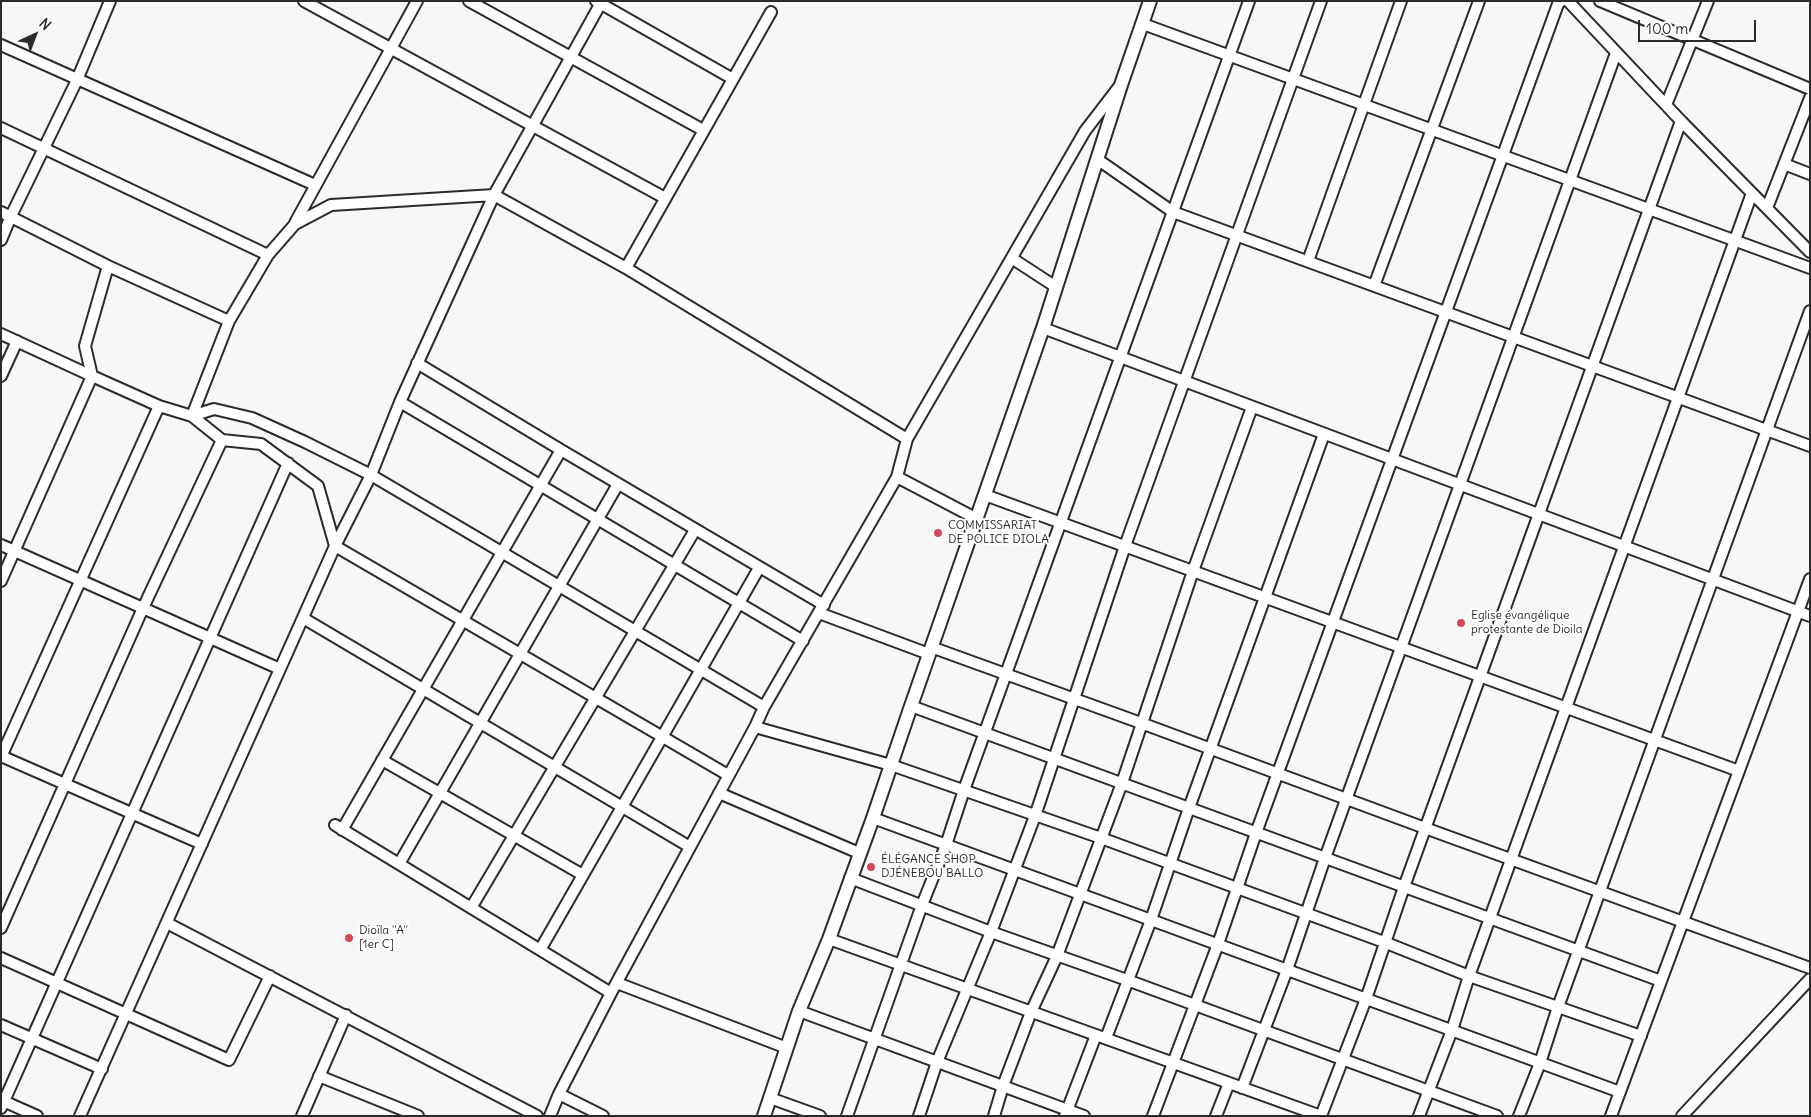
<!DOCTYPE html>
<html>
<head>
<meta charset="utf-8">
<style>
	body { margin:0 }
	#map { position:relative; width:1811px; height:1117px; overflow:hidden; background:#f7f7f7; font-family:Delius,sans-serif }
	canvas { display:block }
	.frame { position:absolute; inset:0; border:2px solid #2b2b2b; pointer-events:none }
	.north { position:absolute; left:10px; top:10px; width:50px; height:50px; -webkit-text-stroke:4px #fff; paint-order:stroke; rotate:43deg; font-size:14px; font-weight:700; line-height:20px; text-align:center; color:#2b2b2b }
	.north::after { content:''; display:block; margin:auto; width:18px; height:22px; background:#2b2b2b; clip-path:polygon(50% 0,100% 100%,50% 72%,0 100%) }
	.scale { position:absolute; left:1638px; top:20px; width:118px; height:22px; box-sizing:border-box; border:2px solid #2b2b2b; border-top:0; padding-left:6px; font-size:15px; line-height:18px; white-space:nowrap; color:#2b2b2b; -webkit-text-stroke:4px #fff; paint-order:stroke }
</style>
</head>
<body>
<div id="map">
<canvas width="1811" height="1117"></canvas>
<div class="frame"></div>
<div class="north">N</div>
<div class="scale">100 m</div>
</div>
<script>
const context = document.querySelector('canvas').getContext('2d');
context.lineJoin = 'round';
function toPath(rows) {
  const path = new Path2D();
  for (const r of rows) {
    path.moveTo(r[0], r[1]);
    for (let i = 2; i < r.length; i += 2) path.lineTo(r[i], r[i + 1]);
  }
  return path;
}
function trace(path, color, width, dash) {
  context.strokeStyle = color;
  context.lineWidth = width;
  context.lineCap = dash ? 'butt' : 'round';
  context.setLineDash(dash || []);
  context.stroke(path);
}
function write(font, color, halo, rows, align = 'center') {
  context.font = font + ' Delius,sans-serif';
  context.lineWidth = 4;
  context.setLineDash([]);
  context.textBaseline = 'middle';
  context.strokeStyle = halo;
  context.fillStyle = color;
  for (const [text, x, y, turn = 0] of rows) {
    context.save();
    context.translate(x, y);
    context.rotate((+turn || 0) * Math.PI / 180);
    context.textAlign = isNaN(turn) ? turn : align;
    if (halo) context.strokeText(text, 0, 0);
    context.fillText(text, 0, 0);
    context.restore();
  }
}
const minor = toPath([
	[304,1,665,198],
	[469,1,703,130],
	[596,1,733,79],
	[1568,1,1681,121,1810,252],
	[1600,1,1810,89],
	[1143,24,1810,268],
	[1,45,315,185],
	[1666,105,1708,1],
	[1,128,268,255],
	[1097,159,1173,212,1810,446],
	[1784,164,1810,174],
	[1767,208,1810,98],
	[1,212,108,266,229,321],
	[295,223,417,1],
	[1,240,11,216,77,80,110,1],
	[1013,259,1056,287],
	[1308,261,1401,1],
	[626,268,771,12],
	[1374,286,1479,1],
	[1043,328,1810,616],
	[1,334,92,376],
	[417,363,561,450,824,605],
	[1,376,17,341],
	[92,376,85,346,108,266],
	[400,402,803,641],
	[192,416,222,440,261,444,318,486,335,546,728,775],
	[192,416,214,409,252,418,305,442,371,475,764,707],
	[897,477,977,519],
	[985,495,1739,771],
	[1,545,280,669],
	[1,581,92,376,159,406,192,416,229,321,268,255,295,224,331,205,494,195,626,268,907,439,1085,131,1118,88],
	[819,613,929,654],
	[303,618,690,847],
	[931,647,1141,723,1425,828,1810,968],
	[911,706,1661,981],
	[755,727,891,765,1101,838,1384,942,1469,976,1641,1036],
	[1,756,202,844],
	[1,757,159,406],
	[382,760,583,875],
	[719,793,859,853],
	[873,818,1620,1092],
	[335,825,611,993],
	[342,830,561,450],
	[399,864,618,484],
	[850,878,991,932,1127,980,1497,1116],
	[471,908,695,530],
	[167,923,537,1116],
	[1,928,143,608,222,440],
	[829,939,1321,1116],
	[540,950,759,568],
	[1,958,229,1060,270,976],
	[617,983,787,1048],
	[799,1011,1084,1116],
	[1,1025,102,1069],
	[1106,1038,1151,920,1189,808,1324,434],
	[319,1076,418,1116],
	[1242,1088,1287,970,1325,858,1616,53],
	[559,1094,603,1116],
	[770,1098,820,1116],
	[1,1100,37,1116],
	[1,1108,288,463],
	[80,1116,335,546,371,475,400,402,494,195,602,1],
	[302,1116,346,1015],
	[550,1116,559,1094,611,993,755,727,764,707,897,477,907,439],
	[847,1116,922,905,946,845,964,790,1249,1],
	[919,1116,937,1062,991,932,1035,816,1125,546,1321,1],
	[994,1116,1003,1086,1031,1012,1057,956,1122,783,1193,571,1252,407],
	[1065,1116,1096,1035],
	[1153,1116,1218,944,1256,833,1558,4,1561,1],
	[1216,1116,1229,1083],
	[1321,1116,1366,999,1404,887,1681,121],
	[1419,1116,1452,1030,1469,976,1752,193],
	[1519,1116,1540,1063,1558,1007,1810,311],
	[1611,1116,1810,579],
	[1682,1116,1810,979]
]);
const major = toPath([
	[764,1116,799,1011,829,939,873,818,911,706,1043,328,1121,85,1150,1]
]);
trace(minor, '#2b2b2b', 14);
trace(major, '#2b2b2b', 16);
trace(minor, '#fff', 10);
trace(major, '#fff', 12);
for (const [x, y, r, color] of [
	[938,533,5,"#d1495b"],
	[1461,623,5,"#d1495b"],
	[871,867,5,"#d1495b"],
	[349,938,5,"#d1495b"]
]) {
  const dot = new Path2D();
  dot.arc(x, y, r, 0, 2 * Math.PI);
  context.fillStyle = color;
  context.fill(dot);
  trace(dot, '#fff', 2);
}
write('12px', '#2b2b2b', '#fff', [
	["COMMISSARIAT",948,526],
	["DE POLICE DIOLA",948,540],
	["Eglise évangélique",1471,616],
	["protestante de Dioila",1471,630],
	["ÉLÉGANCE SHOP",881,860],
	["DJÉNEBOU BALLO",881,874],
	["Dioïla ''A''",359,931],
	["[1er C]",359,945]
], 'left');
</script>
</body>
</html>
